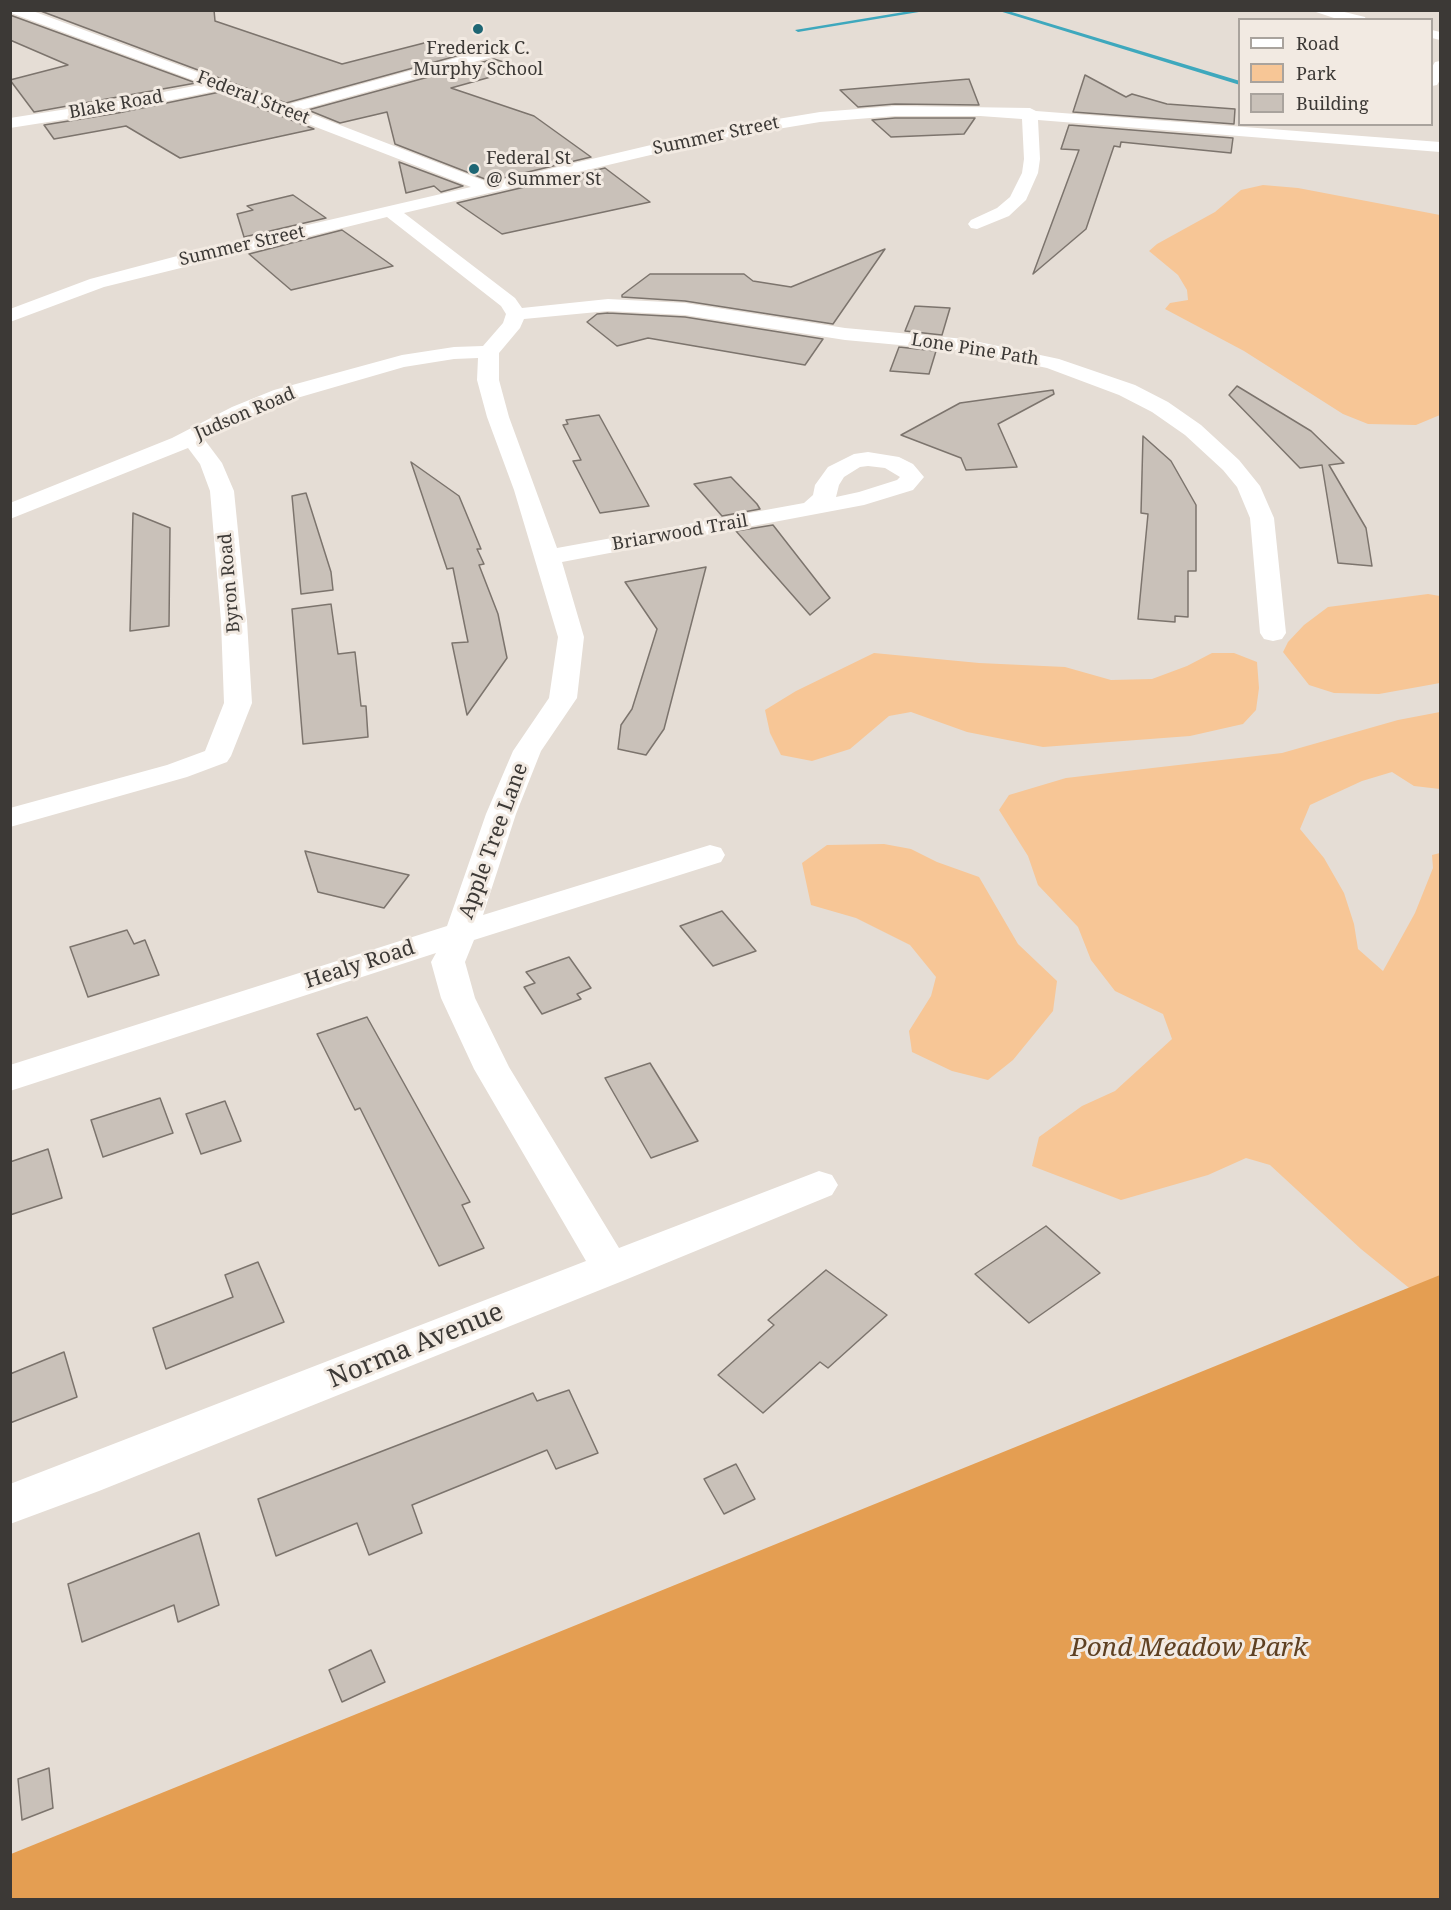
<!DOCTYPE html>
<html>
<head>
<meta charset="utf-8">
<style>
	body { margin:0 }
	#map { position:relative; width:1451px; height:1910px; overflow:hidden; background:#e5ddd5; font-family:"Noto Serif",serif }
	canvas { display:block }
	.frame { position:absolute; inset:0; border:12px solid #3c3936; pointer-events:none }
	.legend { position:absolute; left:1238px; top:18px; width:195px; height:108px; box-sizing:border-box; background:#f2eae2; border:2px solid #a9a39d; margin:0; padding:8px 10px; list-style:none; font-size:18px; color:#3c3936 }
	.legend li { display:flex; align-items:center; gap:12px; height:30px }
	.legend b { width:30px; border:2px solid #a9a39d }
</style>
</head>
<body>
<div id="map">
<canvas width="1451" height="1910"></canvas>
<div class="frame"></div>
<ul class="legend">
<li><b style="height:8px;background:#fff"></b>Road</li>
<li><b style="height:16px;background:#f7c696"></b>Park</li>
<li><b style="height:16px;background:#c9c1b9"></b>Building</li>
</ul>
</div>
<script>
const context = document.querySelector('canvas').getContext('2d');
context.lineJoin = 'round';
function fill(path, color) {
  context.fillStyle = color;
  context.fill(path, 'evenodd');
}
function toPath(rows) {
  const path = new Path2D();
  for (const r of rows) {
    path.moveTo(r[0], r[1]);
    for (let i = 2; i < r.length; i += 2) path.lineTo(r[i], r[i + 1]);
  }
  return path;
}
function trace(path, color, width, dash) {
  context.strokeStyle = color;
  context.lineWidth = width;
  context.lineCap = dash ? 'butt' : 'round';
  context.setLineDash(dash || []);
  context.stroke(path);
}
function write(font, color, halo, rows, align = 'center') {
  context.font = font + ' "Noto Serif",serif';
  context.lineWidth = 6;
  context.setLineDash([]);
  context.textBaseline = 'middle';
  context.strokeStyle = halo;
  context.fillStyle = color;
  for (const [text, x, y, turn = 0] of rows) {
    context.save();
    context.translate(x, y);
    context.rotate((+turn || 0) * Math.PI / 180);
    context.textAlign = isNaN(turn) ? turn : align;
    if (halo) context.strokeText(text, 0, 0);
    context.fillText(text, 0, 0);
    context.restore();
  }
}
fill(toPath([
	[1263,185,1298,188,1440,215,1440,415,1416,425,1368,424,1343,414,1244,351,1165,309,1170,303,1188,300,1187,290,1178,275,1149,251,1157,244,1215,212,1241,190],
	[1428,594,1440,596,1440,683,1379,694,1334,693,1309,685,1283,652,1288,642,1304,625,1328,607],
	[874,653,979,663,1065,667,1111,680,1152,679,1187,666,1212,653,1234,653,1257,662,1259,688,1256,710,1243,724,1190,736,1043,747,967,732,911,712,889,716,850,749,812,761,781,755,770,733,765,710,796,691],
	[1440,712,1440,789,1414,786,1392,772,1362,781,1310,805,1300,829,1324,858,1344,893,1354,924,1358,949,1383,971,1415,913,1433,868,1432,855,1440,853,1440,1313,1361,1249,1270,1165,1246,1158,1208,1175,1121,1200,1032,1166,1039,1137,1082,1106,1115,1091,1172,1039,1163,1014,1115,991,1091,960,1078,927,1038,885,1028,856,999,810,1009,795,1066,778,1282,753,1398,720],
	[884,844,911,849,937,862,979,877,1018,944,1057,981,1053,1011,1013,1060,988,1080,952,1071,912,1052,909,1031,931,996,936,977,910,945,856,918,811,905,802,863,827,845]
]), '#f7c696');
fill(toPath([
	[1440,1275,1440,1899,11,1899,11,1854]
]), '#e49e52');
fill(toPath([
	[916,10,931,10,798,32,795,30,916,10],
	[1005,10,1240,81,1240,85,996,10,1005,10]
]), '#3ea8bd');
const building = toPath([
	[38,10,214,10,215,21,342,64,428,42,435,44,442,42,471,52,286,103,38,10],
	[10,15,196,83,34,112,10,80,68,65,10,40,10,15],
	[494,59,523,68,451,88,534,116,591,157,490,181,395,144,387,112,340,123,308,110,494,59],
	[1085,75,1126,97,1132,94,1167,104,1235,109,1234,124,1073,112,1085,75],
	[969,79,979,105,895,104,858,107,840,90,969,79],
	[220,92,314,129,180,158,126,126,54,139,44,125,118,113,220,92],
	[895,118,975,118,964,134,891,137,872,120,895,118],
	[1069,125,1233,138,1231,153,1121,142,1120,147,1114,146,1086,229,1033,274,1079,150,1061,149,1069,125],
	[399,162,463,186,441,192,434,186,406,193,399,162],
	[605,168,650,202,502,234,457,203,605,168],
	[293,195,326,218,244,237,237,214,253,210,247,206,293,195],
	[342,230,393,266,291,290,249,254,342,230],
	[885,249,833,324,685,301,622,297,622,295,650,274,744,274,753,281,791,287,885,249],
	[915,306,950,308,942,335,905,331,915,306],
	[608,313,685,317,823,339,805,365,648,338,617,346,587,322,597,314,608,313],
	[899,347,936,351,929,374,890,371,899,347],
	[1237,386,1311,431,1344,463,1329,465,1366,528,1372,566,1338,563,1322,465,1300,468,1229,395,1237,386],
	[1053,390,1054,394,998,424,1017,467,966,470,961,458,901,435,960,403,1053,390],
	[599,415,649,506,600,513,573,461,581,460,563,425,568,424,566,420,599,415],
	[1143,436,1171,461,1196,505,1196,571,1188,571,1188,617,1175,616,1175,622,1138,619,1148,514,1141,513,1143,436],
	[411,462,459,496,481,549,477,549,484,564,479,565,498,614,507,658,467,715,452,643,468,642,453,568,447,569,411,462],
	[731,477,757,504,760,509,722,516,694,484,731,477],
	[306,493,331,572,333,590,301,594,292,496,306,493],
	[133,513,170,528,169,626,130,631,133,513],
	[773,525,830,598,810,615,736,531,773,525],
	[706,567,664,729,646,755,618,749,621,725,632,709,657,629,625,582,706,567],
	[331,604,338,654,355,652,361,706,366,706,368,737,303,744,292,609,331,604],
	[305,851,409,875,384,908,318,892,305,851],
	[722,911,756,951,713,966,680,926,722,911],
	[127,930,134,944,145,940,159,975,88,997,70,947,127,930],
	[569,957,591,988,577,994,581,999,542,1014,524,987,535,983,526,972,569,957],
	[367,1017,470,1202,462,1205,484,1248,439,1266,360,1108,355,1110,317,1034,367,1017],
	[650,1063,698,1141,651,1158,605,1078,650,1063],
	[160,1098,173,1133,103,1157,91,1120,160,1098],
	[225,1101,241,1141,201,1154,186,1114,225,1101],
	[48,1149,62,1198,10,1215,10,1162,48,1149],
	[1046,1226,1100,1273,1029,1323,975,1274,1046,1226],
	[258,1262,284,1322,166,1369,153,1328,233,1297,225,1275,258,1262],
	[826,1270,887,1315,828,1368,820,1362,763,1413,718,1375,774,1325,768,1320,826,1270],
	[64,1352,77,1397,10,1423,10,1374,64,1352],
	[569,1390,598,1453,556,1469,547,1450,412,1505,422,1533,369,1555,357,1523,276,1556,258,1499,533,1393,537,1401,569,1390],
	[736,1464,755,1499,724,1514,704,1479,736,1464],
	[199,1533,219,1605,178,1622,174,1605,82,1642,68,1584,199,1533],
	[371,1650,385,1682,342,1702,329,1670,371,1650],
	[49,1768,53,1808,22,1820,18,1779,49,1768]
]);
fill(building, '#c9c1b9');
trace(building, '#7c746d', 1.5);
fill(toPath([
	[10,10,30,10,286,105,507,44,517,44,519,47,517,50,301,110,490,183,723,128,820,112,895,106,1030,108,1036,111,1440,142,1440,152,1038,120,1040,159,1038,173,1026,200,1009,216,977,229,971,228,968,224,971,220,997,208,1010,197,1022,173,1024,159,1022,119,980,116,895,116,820,122,723,138,404,213,515,298,522,308,608,299,685,303,845,328,965,339,1059,359,1135,385,1168,402,1201,425,1239,460,1260,486,1274,518,1286,633,1282,639,1273,641,1264,639,1260,633,1250,518,1237,487,1223,470,1185,435,1152,412,1119,395,1047,368,965,351,845,340,685,315,608,311,524,319,520,328,499,353,499,380,509,417,557,548,804,503,813,495,815,485,828,467,854,454,868,452,899,457,913,464,924,477,913,490,864,505,562,562,584,637,577,698,541,751,516,814,483,915,710,845,721,848,725,855,721,862,474,940,465,962,475,998,509,1067,619,1248,819,1171,832,1175,838,1185,832,1195,625,1280,99,1491,10,1524,10,1484,586,1261,474,1069,441,998,431,962,436,953,10,1091,10,1065,447,926,486,814,513,751,549,698,558,637,514,490,487,417,477,380,478,358,454,359,404,367,290,400,248,417,204,439,222,463,234,491,247,621,252,703,231,756,227,762,187,777,10,827,10,808,167,765,205,751,224,703,221,621,210,491,200,464,188,448,10,519,10,503,172,438,232,407,274,390,402,355,454,347,483,346,503,323,506,314,501,306,387,217,104,287,10,322,10,309,90,279,200,250,471,187,220,90,118,111,10,128,10,118,118,101,204,84,11,13,10,10],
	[868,466,885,468,900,477,897,480,859,492,836,497,839,485,844,477,860,467,868,466],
	[1310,10,1336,10,1365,17,1366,20,1340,20,1310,10],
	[1432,30,1440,32,1440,40,1432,38,1432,30],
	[1440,61,1440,80,1437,85,1432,86,1432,67,1435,62,1440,61]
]), '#fff');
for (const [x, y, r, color] of [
	[478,29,6,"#1e6674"],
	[474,169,6,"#1e6674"]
]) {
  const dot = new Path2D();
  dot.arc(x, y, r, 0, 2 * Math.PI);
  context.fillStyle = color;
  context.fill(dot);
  trace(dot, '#f2eae2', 2);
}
write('18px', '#3c3936', '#f2eae2', [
	["Frederick C.",478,49],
	["Murphy School",478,70],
	["Federal St",486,159,"left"],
	["@ Summer St",486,180,"left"]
]);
write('18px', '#3c3936', '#f2eae2', [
	["Federal Street",253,98,21],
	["Blake Road",116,105,-10],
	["Summer Street",716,136,-12],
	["Summer Street",242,246,-13],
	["Lone Pine Path",975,350,9],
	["Judson Road",245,414,-23],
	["Briarwood Trail",680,533,-10],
	["Byron Road",230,583,-95]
]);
write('21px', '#3c3936', '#f2eae2', [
	["Apple Tree Lane",494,841,-70],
	["Healy Road",360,965,-18]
]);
write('26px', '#3c3936', '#f2eae2', [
	["Norma Avenue",416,1346,-22]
]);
write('italic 26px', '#5f4122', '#f2eae2', [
	["Pond Meadow Park",1189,1649]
]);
</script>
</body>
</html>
